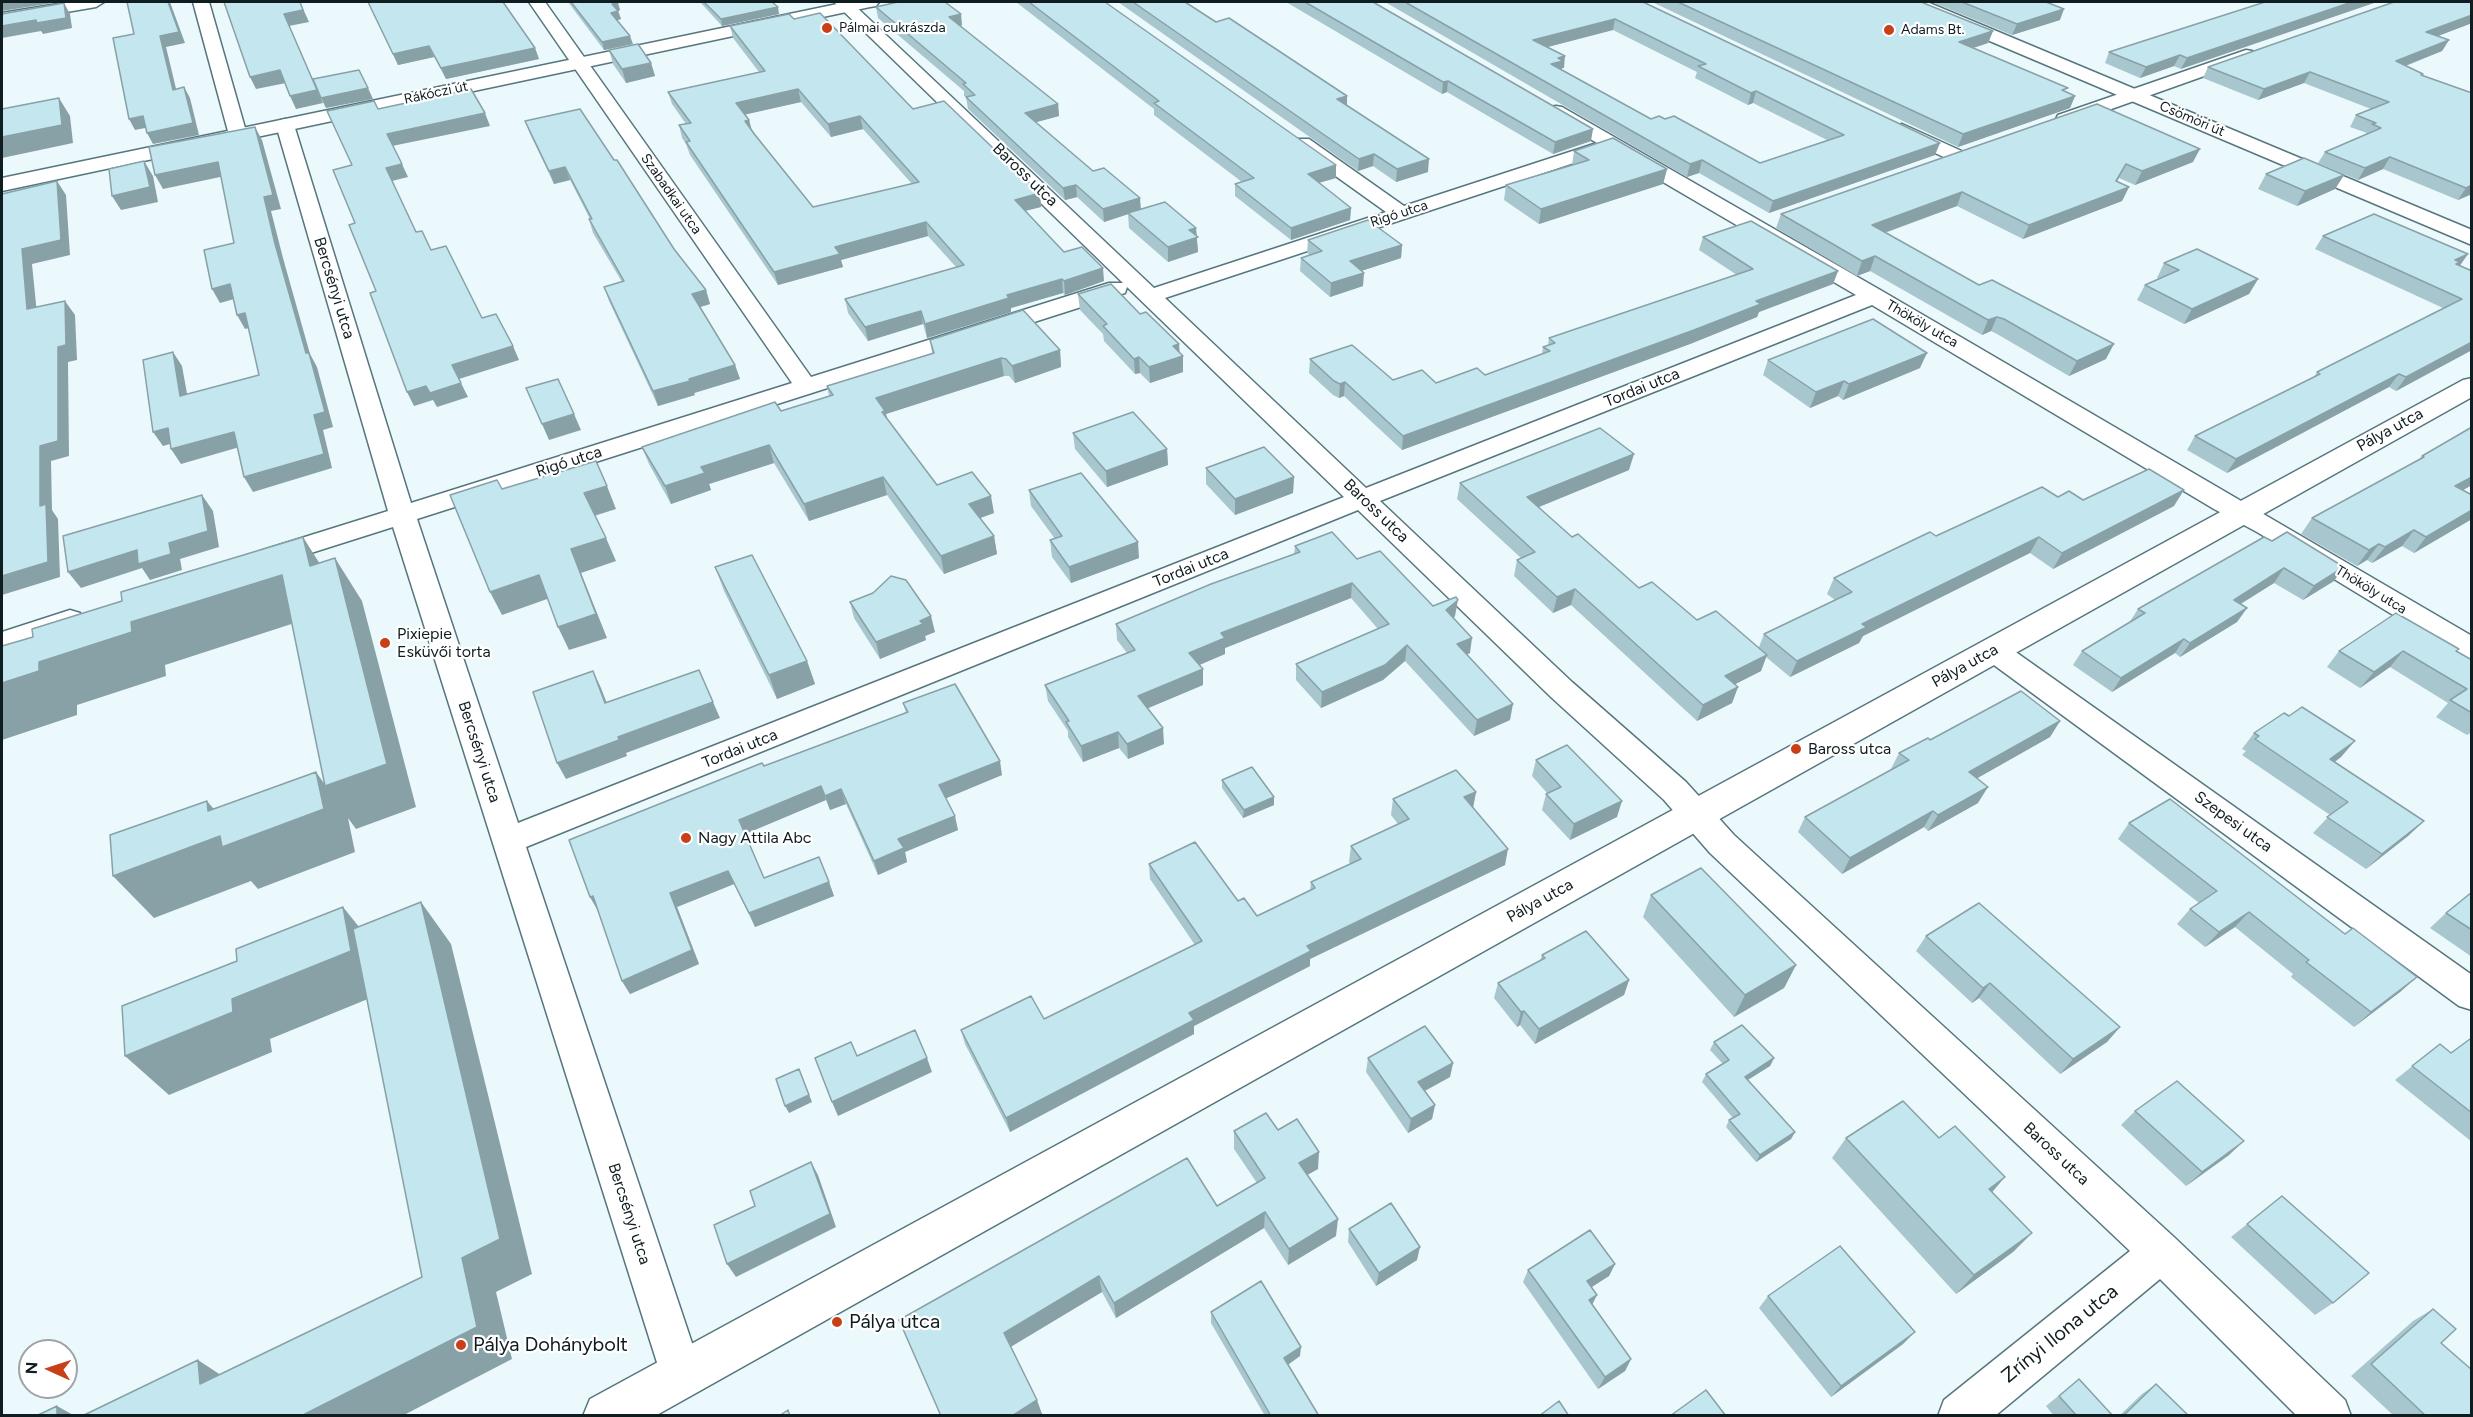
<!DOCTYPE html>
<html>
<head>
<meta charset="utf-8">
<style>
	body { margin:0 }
	#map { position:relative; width:2473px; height:1417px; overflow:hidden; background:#ebf9fc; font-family:Figtree,sans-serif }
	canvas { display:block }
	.frame { position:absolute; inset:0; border:3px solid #101d20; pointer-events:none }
	.north { position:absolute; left:18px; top:1339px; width:60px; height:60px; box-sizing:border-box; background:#fff; border:2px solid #9fa5a6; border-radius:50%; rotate:273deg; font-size:16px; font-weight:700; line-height:24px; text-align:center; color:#101d20 }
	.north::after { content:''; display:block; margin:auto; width:21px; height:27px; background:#c83f18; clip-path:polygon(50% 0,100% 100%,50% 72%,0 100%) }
</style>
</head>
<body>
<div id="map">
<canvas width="2473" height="1417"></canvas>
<div class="frame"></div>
<div class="north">N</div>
</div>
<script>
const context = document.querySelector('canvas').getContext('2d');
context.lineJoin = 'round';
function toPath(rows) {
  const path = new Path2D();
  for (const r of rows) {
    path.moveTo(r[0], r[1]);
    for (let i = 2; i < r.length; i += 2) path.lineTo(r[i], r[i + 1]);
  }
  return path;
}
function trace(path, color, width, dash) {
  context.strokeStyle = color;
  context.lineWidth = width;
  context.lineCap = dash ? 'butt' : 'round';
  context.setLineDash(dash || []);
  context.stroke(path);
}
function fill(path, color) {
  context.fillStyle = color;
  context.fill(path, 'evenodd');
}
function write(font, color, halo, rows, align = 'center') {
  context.font = font + ' Figtree,sans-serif';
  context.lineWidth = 4.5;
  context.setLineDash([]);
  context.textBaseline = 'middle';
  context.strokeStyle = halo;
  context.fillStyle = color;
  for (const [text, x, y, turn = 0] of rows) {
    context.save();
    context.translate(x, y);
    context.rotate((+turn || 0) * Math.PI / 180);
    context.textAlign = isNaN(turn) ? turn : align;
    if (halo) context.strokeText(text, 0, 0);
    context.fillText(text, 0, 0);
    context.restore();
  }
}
const street = toPath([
	[70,2,104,2,96,7,2,23,2,13,70,2],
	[193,2,209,2,247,135,245,139,231,139,229,135,193,2],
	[529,2,545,2,811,377,1109,283,1123,283,834,2,851,2,1154,288,1386,212,1295,147,1293,143,1295,139,1309,139,1404,206,1597,143,1550,115,1547,111,1550,107,1556,106,1562,107,1882,291,2472,636,2472,660,2462,657,2257,532,2214,509,1872,305,1380,501,1572,682,1686,782,1734,835,2175,1238,2345,1400,2351,1416,2297,1416,2160,1279,1995,1416,1938,1416,1944,1400,2130,1251,1710,853,1664,800,1552,698,1358,510,526,847,703,1376,696,1391,681,1398,666,1391,393,527,270,566,260,563,256,557,260,551,388,511,276,125,278,121,285,119,292,121,294,125,411,503,792,383,529,2],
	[1610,151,1856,295,1366,488,1165,298,1610,151],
	[1127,287,1344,497,518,823,417,519,1125,293,1127,287],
	[2246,50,2252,51,2255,55,2252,59,2072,123,2058,123,2056,119,2058,115,2246,50],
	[1902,124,1966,153,1969,157,1966,161,1959,163,1952,161,1895,134,1893,130,1895,126,1902,124],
	[70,610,80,613,84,620,80,627,2,652,2,632,70,610],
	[1993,640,2003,643,2472,975,2472,1010,2459,1006,1983,657,1979,650,1983,643,1993,640]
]);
const secondary = toPath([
	[847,2,879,2,876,6,870,7,2,191,2,178,847,2],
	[1904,2,1927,2,2472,230,2472,245,1907,6,1904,2],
	[2472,378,2472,397,655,1416,583,1416,590,1399,2463,380,2472,378]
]);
trace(street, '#56767e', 3);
trace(secondary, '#56767e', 3);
fill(street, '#fff');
fill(secondary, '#fff');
fill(toPath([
	[368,2,503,2,535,48,539,59,446,79,434,57,398,65],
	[568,2,617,2,620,10,618,11,621,19,617,20,633,44,604,50],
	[700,2,772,2,779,14,722,26],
	[887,2,952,2,947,3,962,25,961,26,1058,104,1059,116,1036,122,1093,171,1141,209,1196,228,1198,252,1168,262,1129,228,1128,214,1104,222,1077,197,1065,200,968,109,966,97,964,96,964,91,878,18,876,7,889,4],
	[1016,2,1105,2,1336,178,1319,183,1351,208,1350,220,1291,240,1235,196,1235,184,1242,182,1154,115,1154,109],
	[1118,2,1185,2,1347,106,1428,172,1396,182,1373,166,1358,171],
	[1286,2,1373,2,1591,141,1553,154,1447,92,1442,94],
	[1385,2,1643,2,1935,155,1769,213,1699,173,1687,177],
	[1613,30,1697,72,1695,78,1748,105,1753,103,1827,140,1760,163,1651,119,1561,70,1562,68,1564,68,1548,47],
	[1652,2,1921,2,1993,31,1988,43,1973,48,2075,96,2070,108,1958,147],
	[1932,2,2046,2,2060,20,2012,35],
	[2265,2,2181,69,2174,66,2140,78,2105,63,2109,52],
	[2472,2,2472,23,2437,36,2449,40,2442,51,2406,66,2423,74,2422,75,2472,93,2472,194,2458,200,2383,169,2358,180,2318,163,2325,152,2366,134,2367,133,2350,127,2356,115,2371,109,2304,83,2258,100,2203,78,2208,67],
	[794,19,913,109,1040,193,1041,207,1025,211,1064,252,1104,281,1065,295,1063,293,1011,308,1011,312,927,338,923,324,868,341,848,313,845,299,956,267,928,236,841,260,843,267,778,285,690,155,686,144,682,138,679,125,686,124,672,104,668,92,759,72,733,38,730,26],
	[801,102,831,137,863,129,912,184,813,207,752,130,749,120,745,114],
	[609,50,651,63,655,76,626,83,613,64],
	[2097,104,2193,162,2135,185,2119,178,2117,182,2129,187,2122,201,2023,239,1957,206,1885,233,2106,359,2069,376,1997,334,1991,331,1982,335,1870,271,1857,276,1776,228,1781,214],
	[525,121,614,160,674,249,706,290,710,304,700,307,735,365,740,379,694,393,695,395,658,406,609,301,604,287,622,282,593,233,589,219,590,219,570,180,554,184,530,134],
	[1574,151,1667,169,1663,184,1539,224,1504,200,1506,185,1572,165],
	[2266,174,2344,175,2335,189,2297,206,2258,189],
	[2323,236,2460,266,2472,271,2472,350,2396,391,2389,387,2227,473,2187,450,2195,436,2314,377,2317,372,2443,308,2315,249],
	[1703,237,1838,271,1833,284,1759,312,1757,317,1690,344,1402,450,1344,396,1339,398,1333,395,1309,373,1310,359,1393,380,1436,383,1485,375,1542,354,1543,347,1548,345,1549,338,1737,275,1699,250],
	[1308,240,1402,245,1401,258,1361,271,1363,286,1330,297,1300,271,1301,258,1310,255,1307,253],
	[2164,263,2258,279,2249,294,2184,324,2137,300,2145,285,2159,279,2157,278],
	[1078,294,1180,353,1183,356,1183,372,1150,383,1140,373,1135,374,1104,341,1103,334,1080,310],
	[930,340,1060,350,1061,367,1015,383,1009,376,1004,376,886,414,887,418,937,485,994,513,980,518,994,536,997,554,944,574,887,495,809,521,774,463,709,484,711,490,671,504,649,464,642,447,781,411,829,396,827,386,932,353],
	[1768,360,1920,368,1843,400,1838,396,1810,408,1763,375],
	[2472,427,2472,485,2463,490,2472,495,2472,519,2414,553,2402,546,2372,563,2367,560,2357,566,2301,534,2312,518,2419,459,2422,456],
	[1073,433,1167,449,1168,465,1107,487,1075,449],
	[1206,468,1294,477,1293,493,1235,515,1206,484],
	[1629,470,1539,507,1572,537,1639,588,1697,620,1759,647,1764,634,1835,600,1827,594,1834,578,1936,536,2058,497,2083,500,2174,506,2053,569,2030,553,1863,636,1859,643,1790,677,1766,657,1761,671,1735,684,1738,687,1732,703,1697,721,1571,605,1553,613,1514,576,1517,560,1521,558,1457,499,1460,483],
	[1029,490,1139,558,1071,583,1052,557,1050,540,1055,539,1031,506],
	[2264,537,2334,581,2303,600,2274,583,2241,604,2247,608,2237,622,2180,657,2175,653,2112,692,2073,665,2082,651,2129,623,2138,609],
	[1295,546,1357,559,1433,606,1455,616,1454,618,1470,653,1467,654,1510,720,1474,736,1405,661,1383,680,1321,708,1296,680,1296,664,1378,629,1351,598,1225,648,1225,654,1199,665,1203,669,1203,685,1148,708,1164,744,1128,759,1119,748,1083,762,1068,737,1068,731,1048,701,1045,685,1127,653,1117,640,1116,624,1294,554],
	[715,567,807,661,815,684,777,699,724,591],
	[873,593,935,632,925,636,926,640,880,659,854,618,850,602],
	[2339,651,2457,652,2472,660,2472,732,2467,735,2436,717,2448,703,2390,667,2360,688,2327,667],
	[903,703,1002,775,946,798,958,830,905,852,907,862,878,875,846,804,830,810,826,800,745,834,764,878,829,882,834,896,755,927,734,884,677,907,699,964,630,994,622,981,598,910,590,897,764,766,906,713],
	[2060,721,2050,737,1977,778,1978,803,1928,831,1924,827,1842,874,1798,832,1805,817,1892,769,1891,769,1899,753,1930,740],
	[2254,733,2341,757,2335,762,2424,821,2408,836,2366,869,2313,833,2330,815,2242,755,2246,751,2242,749],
	[1536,760,1617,817,1570,840,1542,810,1546,794,1547,793,1532,776],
	[1222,780,1274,797,1274,805,1243,818,1222,788],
	[1476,792,1473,807,1505,865,1310,959,1310,966,1194,1026,1194,1034,1010,1132,965,1044,961,1030,1044,1019,1195,945,1150,879,1149,864,1238,901,1257,916,1310,890,1311,882,1351,864,1349,862,1351,846,1398,824,1391,815,1393,799],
	[2129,823,2345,934,2417,977,2400,992,2354,1027,2291,977,2293,974,2235,927,2205,947,2177,924,2190,909,2199,903,2118,839],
	[2472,892,2472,957,2430,928,2446,913],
	[1651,895,1796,965,1784,988,1734,1017,1643,917],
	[1926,936,2120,1027,2107,1042,2060,1074,1979,998,1972,1003,1916,951],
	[1542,955,1629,980,1624,995,1535,1044,1520,1025,1517,1027,1494,998,1498,983,1540,961],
	[2472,1040,2472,1142,2395,1080,2440,1044,2451,1053],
	[1714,1042,1774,1058,1770,1066,1748,1080,1795,1132,1791,1139,1756,1162,1726,1127,1729,1120,1733,1118,1702,1082,1706,1074,1723,1064,1710,1050],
	[1368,1058,1453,1063,1450,1077,1425,1091,1435,1105,1432,1119,1408,1133,1366,1072],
	[2135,1111,2229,1155,2186,1186,2121,1125],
	[1278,1130,1318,1169,1307,1175,1336,1236,1288,1265,1264,1228,1116,1318,1102,1292,1011,1346,1042,1414,1039,1416,941,1416,899,1320,1217,1206,1257,1183,1234,1149,1234,1131],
	[1846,1138,1992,1192,2032,1233,2013,1252,1956,1294,1832,1158],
	[2282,1196,2333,1303,2315,1315,2231,1237],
	[1349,1229,1417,1260,1376,1286,1348,1242],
	[1615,1264,1609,1276,1591,1287,1592,1305,1631,1359,1625,1371,1598,1389,1523,1282,1528,1270],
	[1768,1296,1903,1344,1831,1397,1759,1308],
	[2433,1309,2441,1343,2472,1416,2394,1416,2351,1376,2413,1321],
	[1211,1312,1300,1356,1288,1365,1319,1416,1265,1416,1211,1323],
	[2079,1379,2113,1416,2054,1416,2046,1406],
	[2156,1384,2189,1416,2119,1416,2142,1394]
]), '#a8c6ce');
fill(toPath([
	[2,2,59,2,2,11],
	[168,2,170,2,185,43,166,47,179,101,173,90,160,36],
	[300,2,309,22,289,26,323,103,296,109,290,96,284,14],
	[2352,2,2377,2,2181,69,2187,58],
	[64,3,70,14,72,28,43,34,41,31,2,38,2,26],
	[618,3,620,10,615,12,612,4],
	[778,7,779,14,722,26,721,19],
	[2064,9,2060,20,2012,35,2017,24],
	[618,11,621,19,614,21,611,13],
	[961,14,962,25,951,28,949,17],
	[2472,15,2472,23,2420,43,2426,32],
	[1615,19,1613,30,1532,51,1533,40],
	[1993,31,1988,43,1955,54,1959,42],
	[630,36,633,44,604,50,602,42],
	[2449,40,2442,51,2389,72,2396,61],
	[429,46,434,57,398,65,393,54],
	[535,48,539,59,446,79,441,68],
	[2180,55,2174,66,2140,78,2146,67],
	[1565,56,1564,68,1562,68,1561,73,1551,64,1558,58],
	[651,63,655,76,626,83,622,69],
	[280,70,286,83,256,89,250,77],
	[2310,72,2304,83,2258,100,2264,89],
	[1448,81,1447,92,1442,94,1443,82],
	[184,87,190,98,199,135,153,144,147,133],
	[368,88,373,99,326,108,321,98],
	[798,89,801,102,739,116,736,103],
	[1756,91,1753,103,1748,105,1751,93],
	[1347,96,1347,107,1337,99],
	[2075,96,2070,108,1958,147,1963,134],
	[59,98,70,116,73,143,2,158,2,137],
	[1058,104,1059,116,1026,125,1025,113],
	[485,113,490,126,392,146,387,134],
	[143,116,150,127,135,130,129,119],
	[860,116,863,129,831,137,828,124],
	[749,120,752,132,745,121],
	[255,127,262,140,281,209,271,211,283,258,310,354,317,367,333,427,323,430,332,468,253,492,244,477,314,415,306,353,275,244,264,197],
	[1593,129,1591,141,1553,154,1555,142],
	[1940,143,1935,155,1769,213,1773,201],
	[2200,149,2193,162,2135,185,2142,171],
	[1374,154,1373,166,1358,171,1359,159],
	[2390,157,2383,169,2358,180,2365,168],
	[1429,159,1428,172,1396,182,1397,169],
	[1702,160,1699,173,1687,177,1690,164],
	[144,161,153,176,158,202,121,210,112,196],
	[218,162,225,176,163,189,155,175],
	[402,164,408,177,392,181,386,168],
	[2126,164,2110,194,2129,187,2122,201,2023,239,2029,225],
	[1336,165,1336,178,1307,186,1308,174],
	[565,167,570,180,554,184,549,171],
	[1667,169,1663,184,1539,224,1541,209],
	[2344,175,2335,189,2297,206,2305,191],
	[57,181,66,195,70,255,32,264,38,324,27,309,22,249],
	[1076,185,1077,197,1065,200,1063,188],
	[2472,185,2472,194,2458,200,2466,188],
	[1962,192,1957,206,1867,239,1872,225],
	[1040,193,1041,207,1016,213,1015,200],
	[1140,198,1141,210,1104,222,1103,209],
	[1351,208,1350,220,1291,240,1291,228],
	[926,222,928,236,841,260,843,267,778,285,774,272,835,247],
	[1196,228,1198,252,1168,262,1168,247,1189,230],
	[1402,245,1401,258,1349,275,1350,261],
	[2468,254,2459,267,2456,269,2455,260],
	[1875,256,1870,271,1857,276,1862,261],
	[1103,268,1104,281,1065,295,1064,281],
	[1838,271,1833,284,1759,312,1757,317,1690,344,1402,450,1403,436,1756,301],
	[1364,273,1363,286,1330,297,1331,283],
	[1062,279,1063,293,1011,308,1011,312,927,338,925,324,1007,295],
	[2258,279,2249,294,2184,324,2192,309],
	[230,284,238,298,220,303,212,289],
	[706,290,710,304,697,308,692,294],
	[65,301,75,315,77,360,68,362,69,456,51,461,52,510,58,519,60,577,2,595,2,576,40,506,40,446],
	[921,311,923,324,868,341,865,327],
	[245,313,253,327,245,329,237,315],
	[1997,317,1991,331,1982,335,1988,320],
	[2472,342,2472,350,2396,391,2406,377],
	[1179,344,1180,357,1183,356,1183,372,1150,383,1149,367,1173,346],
	[2114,344,2106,359,2069,376,2077,361],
	[513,346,519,360,459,379,452,365],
	[1060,350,1061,367,1015,383,1012,366],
	[173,352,182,366,190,410,180,396],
	[1927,353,1920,368,1843,400,1849,384],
	[1139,357,1140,373,1135,374,1134,359],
	[1001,358,1004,376,886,414,889,428,876,398],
	[735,365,740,379,694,393,695,395,658,406,653,391,689,379],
	[2399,374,2389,387,2227,473,2236,459],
	[1844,381,1838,396,1810,408,1816,392],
	[1345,382,1344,396,1339,398,1340,384],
	[461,383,468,397,437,407,433,400,414,406,407,392,426,386],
	[574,414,581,430,549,440,542,424],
	[168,428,177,442,163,446,153,432],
	[234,432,243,446,181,464,171,449],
	[769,445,774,463,709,484,711,490,671,504,665,486,701,467],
	[1167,449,1168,465,1107,487,1106,471],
	[1634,454,1629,470,1524,513,1527,497],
	[883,477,887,495,809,521,804,504],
	[1294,477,1293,493,1235,515,1235,499],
	[2472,477,2472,485,2442,502,2455,486],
	[607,486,616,509,594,516,584,493],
	[2184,490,2174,506,2053,569,2062,553],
	[202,495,213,511,219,547,180,559,182,570,150,580,142,568,81,588,68,572,137,550,169,543],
	[991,496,994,513,972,521,969,504],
	[2472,510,2472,519,2414,553,2426,537],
	[2414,530,2402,546,2372,563,2385,547],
	[994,536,997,554,944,574,941,556],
	[303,537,330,580,310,566],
	[2039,537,2030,553,1863,636,1859,643,1790,677,1797,661,1862,624],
	[606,538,616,561,581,573,607,638,569,650,558,627,571,549],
	[1138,542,1139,558,1071,583,1069,567],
	[2379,544,2367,560,2357,566,2369,550],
	[335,558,362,601,416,807,356,829,348,818,355,852,258,889,251,881,154,918,113,876,220,836,208,811,207,801,240,840,316,772,326,786],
	[2344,567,2334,581,2303,600,2314,586],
	[2284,568,2274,583,2224,614,2234,600],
	[282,575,310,618,165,665,166,676,77,705,77,715,2,740,2,683,39,662,131,622],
	[539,575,550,598,502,615,490,592],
	[1352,583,1351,598,1225,648,1225,654,1190,669,1189,653,1221,633],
	[1575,589,1571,605,1553,613,1557,597],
	[1458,600,1455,616,1444,626,1446,610],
	[2247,608,2237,622,2180,657,2190,643],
	[931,616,935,632,925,636,926,640,880,659,876,642,920,621],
	[1472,638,1470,653,1455,660,1457,644],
	[2184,639,2175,653,2112,692,2121,678],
	[1407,645,1405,661,1383,680,1321,708,1322,692],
	[2403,651,2390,667,2360,688,2374,672],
	[1767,655,1761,671,1720,692,1725,676],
	[807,661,815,684,777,699,769,675],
	[1203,669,1203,685,1139,712,1138,696],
	[593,671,601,688,613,719,605,703],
	[1738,687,1732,703,1697,721,1703,705],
	[713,702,720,718,626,753,627,756,566,779,557,763,618,737],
	[1513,704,1510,720,1474,736,1477,720],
	[2060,721,2050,737,1960,788,1969,772],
	[1163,728,1164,744,1128,759,1127,744],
	[1118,732,1119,748,1083,762,1081,746],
	[2355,741,2341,757,2316,775,2330,759],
	[1000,761,1002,775,942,800,939,785],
	[821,786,826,800,745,834,739,820],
	[1988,787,1978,803,1928,831,1938,815],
	[841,789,846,804,830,810,825,796],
	[1476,792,1473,808,1464,797],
	[1274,797,1274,805,1243,818,1244,810],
	[1622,801,1617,817,1570,840,1574,824],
	[1933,811,1924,827,1842,874,1850,858],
	[955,816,958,830,905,852,907,862,878,875,874,861,898,839],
	[2424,821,2408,836,2366,869,2382,854],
	[1508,849,1505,865,1310,959,1310,966,1194,1026,1194,1034,1010,1132,1006,1118,1189,1013,1307,946],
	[728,871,734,884,677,907,699,964,630,994,622,981,670,893],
	[829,882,834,896,755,927,749,913],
	[593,896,598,911,590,897],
	[421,902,451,944,532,1274,496,1292,512,1359,402,1416,301,1416,462,1258],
	[343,907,376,948,385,992,270,1039,272,1052,169,1095,125,1056,232,999],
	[2249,912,2235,927,2205,947,2219,932],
	[1796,965,1784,988,1734,1017,1745,995],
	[2417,977,2400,992,2354,1027,2371,1012],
	[1629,980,1624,995,1535,1044,1539,1029],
	[1990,983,1979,998,1972,1003,1983,988],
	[1524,1011,1520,1025,1517,1027,1521,1012],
	[2120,1027,2107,1042,2060,1074,2073,1059],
	[927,1058,932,1072,838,1116,832,1102],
	[1774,1058,1770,1066,1741,1084,1745,1077],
	[1453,1063,1450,1077,1415,1096,1418,1082],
	[799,1069,812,1102,789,1113,785,1106],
	[1435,1105,1432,1119,1408,1133,1411,1119],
	[1795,1132,1791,1139,1756,1162,1760,1155],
	[2244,1141,2229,1155,2186,1186,2202,1172],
	[1319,1152,1318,1169,1298,1180,1299,1163],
	[811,1162,818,1175,836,1227,736,1277,727,1264],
	[2005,1177,1988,1197,1989,1189],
	[1265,1212,1264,1228,1116,1318,1114,1303],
	[1338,1219,1336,1236,1288,1265,1289,1249],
	[2032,1233,2013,1252,1956,1294,1974,1275],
	[1420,1247,1417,1260,1376,1286,1379,1273],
	[1615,1264,1609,1276,1581,1294,1587,1281],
	[1099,1276,1102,1292,1009,1348,1004,1333],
	[1597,1295,1591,1307,1589,1300],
	[1915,1332,1903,1344,1831,1397,1841,1386],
	[1301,1347,1300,1356,1283,1368,1284,1358],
	[1631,1359,1625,1371,1598,1389,1605,1377],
	[198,1360,245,1391,200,1384],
	[1037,1400,1042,1414,1039,1416,1012,1416],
	[57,1406,75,1416,57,1416]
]), '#88a1a7');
const building = toPath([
	[127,2,168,2,179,32,160,36,173,90,184,87,193,123,147,133,143,116,129,119,113,38,134,34,127,2],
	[224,2,300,2,303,10,284,14,317,90,290,96,280,70,250,77,224,2],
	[368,2,503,2,535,48,441,68,429,46,393,54,368,2],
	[571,2,617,2,618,3,612,4,618,11,611,13,630,36,602,42,571,2],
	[704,2,772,2,778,7,721,19,704,2],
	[898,2,945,2,961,14,949,17,1058,104,1025,113,1093,171,1104,168,1140,198,1103,209,1076,185,1063,188,966,97,975,95,963,84,966,83,876,7,898,2],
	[1029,2,1105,2,1336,165,1308,174,1351,208,1291,228,1235,184,1254,178,1154,103,1159,101,1029,2],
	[1133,2,1185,2,1216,22,1229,18,1347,96,1337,99,1429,159,1397,169,1374,154,1359,159,1133,2],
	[1305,2,1373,2,1593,129,1555,142,1448,81,1443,82,1305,2],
	[1405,2,1643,2,1940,143,1773,201,1702,160,1690,164,1405,2],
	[1615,19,1706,64,1698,66,1751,93,1756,91,1844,135,1760,163,1674,116,1665,119,1659,116,1651,119,1551,64,1563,61,1558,58,1565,56,1533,40,1615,19],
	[1678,2,1921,2,1993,31,1959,42,2068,88,2062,90,2075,96,1963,134,1678,2],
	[1962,2,2046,2,2064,9,2017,24,1962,2],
	[2265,2,2352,2,2187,58,2180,55,2146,67,2109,52,2265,2],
	[2394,2,2472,2,2472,15,2426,32,2449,40,2396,61,2423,74,2421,75,2472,93,2472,185,2466,188,2390,157,2365,168,2325,152,2381,128,2372,124,2376,123,2356,115,2389,102,2310,72,2264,89,2208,67,2394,2],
	[64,3,66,18,37,23,36,20,2,26,2,14,64,3],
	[820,13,913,109,944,101,1040,193,1015,200,1064,252,1082,247,1103,268,1064,281,1062,279,1007,295,1009,298,925,324,921,311,865,327,845,299,964,265,926,222,835,247,840,254,774,272,686,142,690,141,679,125,691,123,668,92,765,71,730,26,789,14,794,19,820,13],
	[798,89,828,124,860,116,919,182,813,207,755,135,745,121,749,120,736,103,798,89],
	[638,44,651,63,622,69,609,50,638,44],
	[359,70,368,88,321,98,313,79,359,70],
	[471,89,485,113,387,134,402,164,386,168,416,232,422,231,431,250,446,246,482,318,496,314,513,346,452,365,461,383,430,393,426,386,407,392,370,293,376,291,349,225,355,223,333,170,352,165,327,111,374,101,378,109,471,89],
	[59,98,62,125,2,137,2,109,59,98],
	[2097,104,2200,149,2142,171,2126,164,2116,181,2129,187,2029,225,1962,192,1872,225,1979,285,1992,280,2114,344,2077,361,2004,319,1997,317,1988,320,1875,256,1862,261,1781,214,2097,104],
	[580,109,614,160,617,160,674,249,706,290,692,294,735,365,689,379,690,381,653,391,604,287,624,281,589,219,592,219,565,167,549,171,525,121,580,109],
	[255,127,273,195,264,197,275,244,306,353,309,353,325,412,314,415,324,454,244,477,234,432,171,449,168,428,153,432,143,360,173,352,180,396,259,375,245,313,237,315,230,284,212,289,204,250,234,243,218,162,155,175,149,147,255,127],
	[1613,138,1667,169,1541,209,1506,185,1589,160,1574,151,1613,138],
	[2304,158,2344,175,2305,191,2266,174,2304,158],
	[144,161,150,187,112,196,109,169,144,161],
	[57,181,61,240,22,249,27,309,65,301,66,345,58,347,58,441,40,446,40,506,46,504,48,562,2,576,2,194,57,181],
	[1165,202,1196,228,1189,230,1198,237,1168,247,1128,213,1165,202],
	[2374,214,2468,254,2455,260,2460,262,2456,264,2472,271,2472,342,2406,377,2399,374,2236,459,2195,436,2320,374,2317,372,2462,299,2323,236,2374,214],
	[1368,220,1402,245,1350,261,1364,273,1331,283,1301,258,1322,251,1308,240,1368,220],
	[1751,221,1838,271,1756,301,1761,304,1694,330,1403,436,1345,382,1340,384,1334,381,1310,359,1352,345,1393,380,1422,370,1436,383,1477,368,1485,375,1550,351,1543,347,1555,343,1549,338,1753,269,1703,237,1751,221],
	[2197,249,2258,279,2192,309,2145,285,2179,270,2164,263,2197,249],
	[1111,284,1140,314,1146,312,1179,344,1173,346,1183,356,1149,367,1139,357,1134,359,1103,326,1107,324,1078,294,1111,284],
	[1023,310,1060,350,1012,366,1006,359,1001,358,876,398,885,411,882,412,937,485,972,472,991,496,969,504,994,536,941,556,883,477,804,504,769,445,701,467,705,473,665,486,642,447,775,402,781,411,833,395,827,386,934,353,930,340,1023,310],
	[1873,319,1927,353,1849,384,1844,381,1816,392,1768,360,1873,319],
	[558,379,574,414,542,424,526,388,558,379],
	[1133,412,1167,449,1106,471,1073,433,1133,412],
	[2472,427,2472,477,2455,486,2472,495,2472,510,2426,537,2414,530,2385,547,2379,544,2369,550,2312,518,2424,457,2422,456,2472,427],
	[1600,428,1634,454,1527,497,1572,537,1578,534,1639,588,1652,582,1697,620,1716,611,1767,655,1725,676,1738,687,1703,705,1575,589,1557,597,1517,560,1535,552,1460,483,1600,428],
	[1264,447,1294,477,1235,499,1206,468,1264,447],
	[596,461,607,486,584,493,606,538,571,549,596,614,558,627,539,575,490,592,450,495,497,480,502,489,596,461],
	[2149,469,2184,490,2062,553,2039,537,1862,624,1867,627,1797,661,1764,634,1852,592,1834,578,1930,532,1936,536,2042,487,2058,497,2069,491,2083,500,2149,469],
	[1081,473,1138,542,1069,567,1050,540,1062,536,1029,490,1081,473],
	[202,495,208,531,169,543,171,554,138,564,137,550,68,572,63,536,202,495],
	[1332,532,1357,559,1380,551,1433,606,1456,597,1458,600,1446,610,1472,638,1457,644,1513,704,1477,720,1407,645,1385,665,1322,692,1296,664,1389,624,1352,583,1221,633,1225,638,1189,653,1203,669,1138,696,1163,728,1127,744,1118,732,1081,746,1066,722,1069,721,1045,685,1135,650,1116,624,1211,584,1300,552,1295,546,1332,532],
	[2287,532,2344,567,2314,586,2284,568,2234,600,2247,608,2190,643,2184,639,2121,678,2082,651,2145,613,2138,609,2264,537,2272,541,2287,532],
	[303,537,310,566,335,558,387,764,325,786,282,575,131,622,132,632,39,662,39,671,2,683,2,646,33,637,32,629,122,601,121,592,303,537],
	[752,555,807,661,769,675,715,567,752,555],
	[891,576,906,580,931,616,920,621,923,624,876,642,850,602,873,593,891,576],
	[2396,613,2459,649,2456,651,2472,660,2472,713,2450,700,2467,689,2403,651,2374,672,2339,651,2396,613],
	[699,670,713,702,618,737,619,740,557,763,533,692,593,671,605,703,699,670],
	[955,684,1000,761,939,785,955,816,898,839,904,848,874,861,841,789,825,796,821,786,739,820,764,878,819,857,829,882,749,913,728,871,670,893,692,950,622,981,593,896,590,897,569,840,762,763,764,766,908,712,903,703,955,684],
	[2021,691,2060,721,1969,772,1988,787,1938,815,1933,811,1850,858,1805,817,1909,760,1899,753,1928,738,1930,740,2021,691],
	[2302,707,2355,741,2330,759,2424,821,2382,854,2327,817,2348,802,2255,739,2259,736,2254,733,2284,713,2289,716,2302,707],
	[1567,745,1622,801,1574,824,1546,794,1561,787,1536,760,1567,745],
	[1252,767,1274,797,1244,810,1222,780,1252,767],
	[1456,770,1476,792,1464,797,1508,849,1307,946,1311,951,1189,1013,1194,1020,1006,1118,961,1030,1031,996,1044,1019,1202,941,1149,864,1195,842,1238,901,1244,898,1257,916,1315,888,1311,882,1361,859,1351,846,1409,819,1393,799,1456,770],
	[316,772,324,809,222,847,220,836,113,876,110,835,207,801,208,811,316,772],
	[2170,799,2345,934,2353,928,2417,977,2371,1012,2306,962,2309,960,2249,912,2219,932,2190,909,2217,891,2129,823,2170,799],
	[1701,868,1796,965,1745,995,1651,895,1701,868],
	[2472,892,2472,930,2446,913,2472,892],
	[421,902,500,1239,462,1258,477,1327,301,1416,82,1416,198,1360,200,1384,422,1277,353,929,421,902],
	[1979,903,2120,1027,2073,1059,1990,983,1983,988,1926,936,1979,903],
	[343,907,351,951,232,999,233,1012,125,1056,122,1006,237,961,236,949,343,907],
	[1586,931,1629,980,1539,1029,1524,1011,1521,1012,1498,983,1545,958,1542,955,1586,931],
	[1742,1025,1774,1058,1745,1077,1795,1132,1760,1155,1729,1120,1740,1114,1706,1074,1729,1060,1714,1042,1742,1025],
	[1425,1026,1453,1063,1418,1082,1435,1105,1411,1119,1368,1058,1425,1026],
	[915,1030,927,1058,832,1102,815,1058,851,1042,857,1056,915,1030],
	[2470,1039,2472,1040,2472,1113,2412,1066,2440,1044,2451,1053,2470,1039],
	[799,1069,809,1095,785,1106,776,1079,799,1069],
	[2177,1081,2244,1141,2202,1172,2135,1111,2177,1081],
	[1903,1101,1939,1138,1955,1126,2005,1177,1989,1189,2032,1233,1974,1275,1846,1138,1903,1101],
	[1266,1113,1278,1130,1297,1119,1319,1152,1299,1163,1338,1219,1289,1249,1265,1212,1114,1303,1099,1276,1004,1333,1037,1400,1012,1416,941,1416,899,1320,1187,1158,1217,1206,1265,1178,1234,1131,1266,1113],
	[811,1162,830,1214,727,1264,714,1225,755,1206,750,1191,811,1162],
	[2282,1196,2369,1273,2333,1303,2247,1224,2282,1196],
	[1391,1203,1420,1247,1379,1273,1349,1229,1391,1203],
	[1590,1230,1615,1264,1587,1281,1597,1295,1589,1300,1631,1359,1605,1377,1528,1270,1590,1230],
	[1840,1246,1915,1332,1841,1386,1768,1296,1840,1246],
	[1261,1281,1301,1347,1284,1358,1319,1416,1271,1416,1211,1312,1261,1281],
	[2433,1309,2456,1329,2441,1343,2472,1370,2472,1416,2426,1416,2371,1364,2433,1309],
	[2079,1379,2113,1416,2077,1416,2059,1396,2079,1379],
	[2156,1384,2189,1416,2123,1416,2156,1384],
	[1706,1390,1726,1416,1670,1416,1706,1390],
	[1559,1401,1569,1416,1539,1416,1559,1401],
	[57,1406,57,1416,36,1416,57,1406],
	[788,1410,790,1416,779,1416,788,1410]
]);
fill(building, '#c3e6ef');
trace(building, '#88a1a7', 1.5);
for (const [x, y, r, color] of [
	[827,28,6,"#c83f18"],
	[1889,30,6,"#c83f18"],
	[385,643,6,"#c83f18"],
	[1796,749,6,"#c83f18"],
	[686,838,6,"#c83f18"],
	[837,1322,6,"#c83f18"],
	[461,1345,6,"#c83f18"]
]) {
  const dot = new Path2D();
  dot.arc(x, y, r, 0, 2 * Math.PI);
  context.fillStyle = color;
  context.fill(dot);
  trace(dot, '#fff', 2);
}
write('14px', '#101d20', '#fff', [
	["Pálmai cukrászda",839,28],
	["Adams Bt.",1901,30]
], 'left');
write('14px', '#101d20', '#fff', [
	["Rákóczi út",436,93,-12],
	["Csömöri út",2192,119,23],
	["Szabadkai utca",671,194,55],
	["Rigó utca",1399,214,-18],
	["Thököly utca",1922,324,30],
	["Thököly utca",2371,590,31]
]);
write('16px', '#101d20', '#fff', [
	["Baross utca",1025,175,44],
	["Bercsényi utca",334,288,73],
	["Tordai utca",1642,388,-22],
	["Pálya utca",2390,430,-29],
	["Rigó utca",569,462,-18],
	["Baross utca",1376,511,44],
	["Tordai utca",1191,568,-22],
	["Pálya utca",1965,666,-29],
	["Tordai utca",740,749,-22],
	["Bercsényi utca",479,752,72],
	["Szepesi utca",2233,822,36],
	["Pálya utca",1540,901,-29],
	["Baross utca",2056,1154,43],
	["Bercsényi utca",629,1214,72]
]);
write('16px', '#101d20', '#fff', [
	["Pixiepie",397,634],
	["Esküvői torta",397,652],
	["Baross utca",1808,749],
	["Nagy Attila Abc",698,838]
], 'left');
write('20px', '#101d20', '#fff', [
	["Pálya utca",849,1322],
	["Pálya Dohánybolt",473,1345]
], 'left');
write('20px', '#101d20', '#fff', [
	["Zrínyi Ilona utca",2060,1334,-39]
]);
</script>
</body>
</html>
